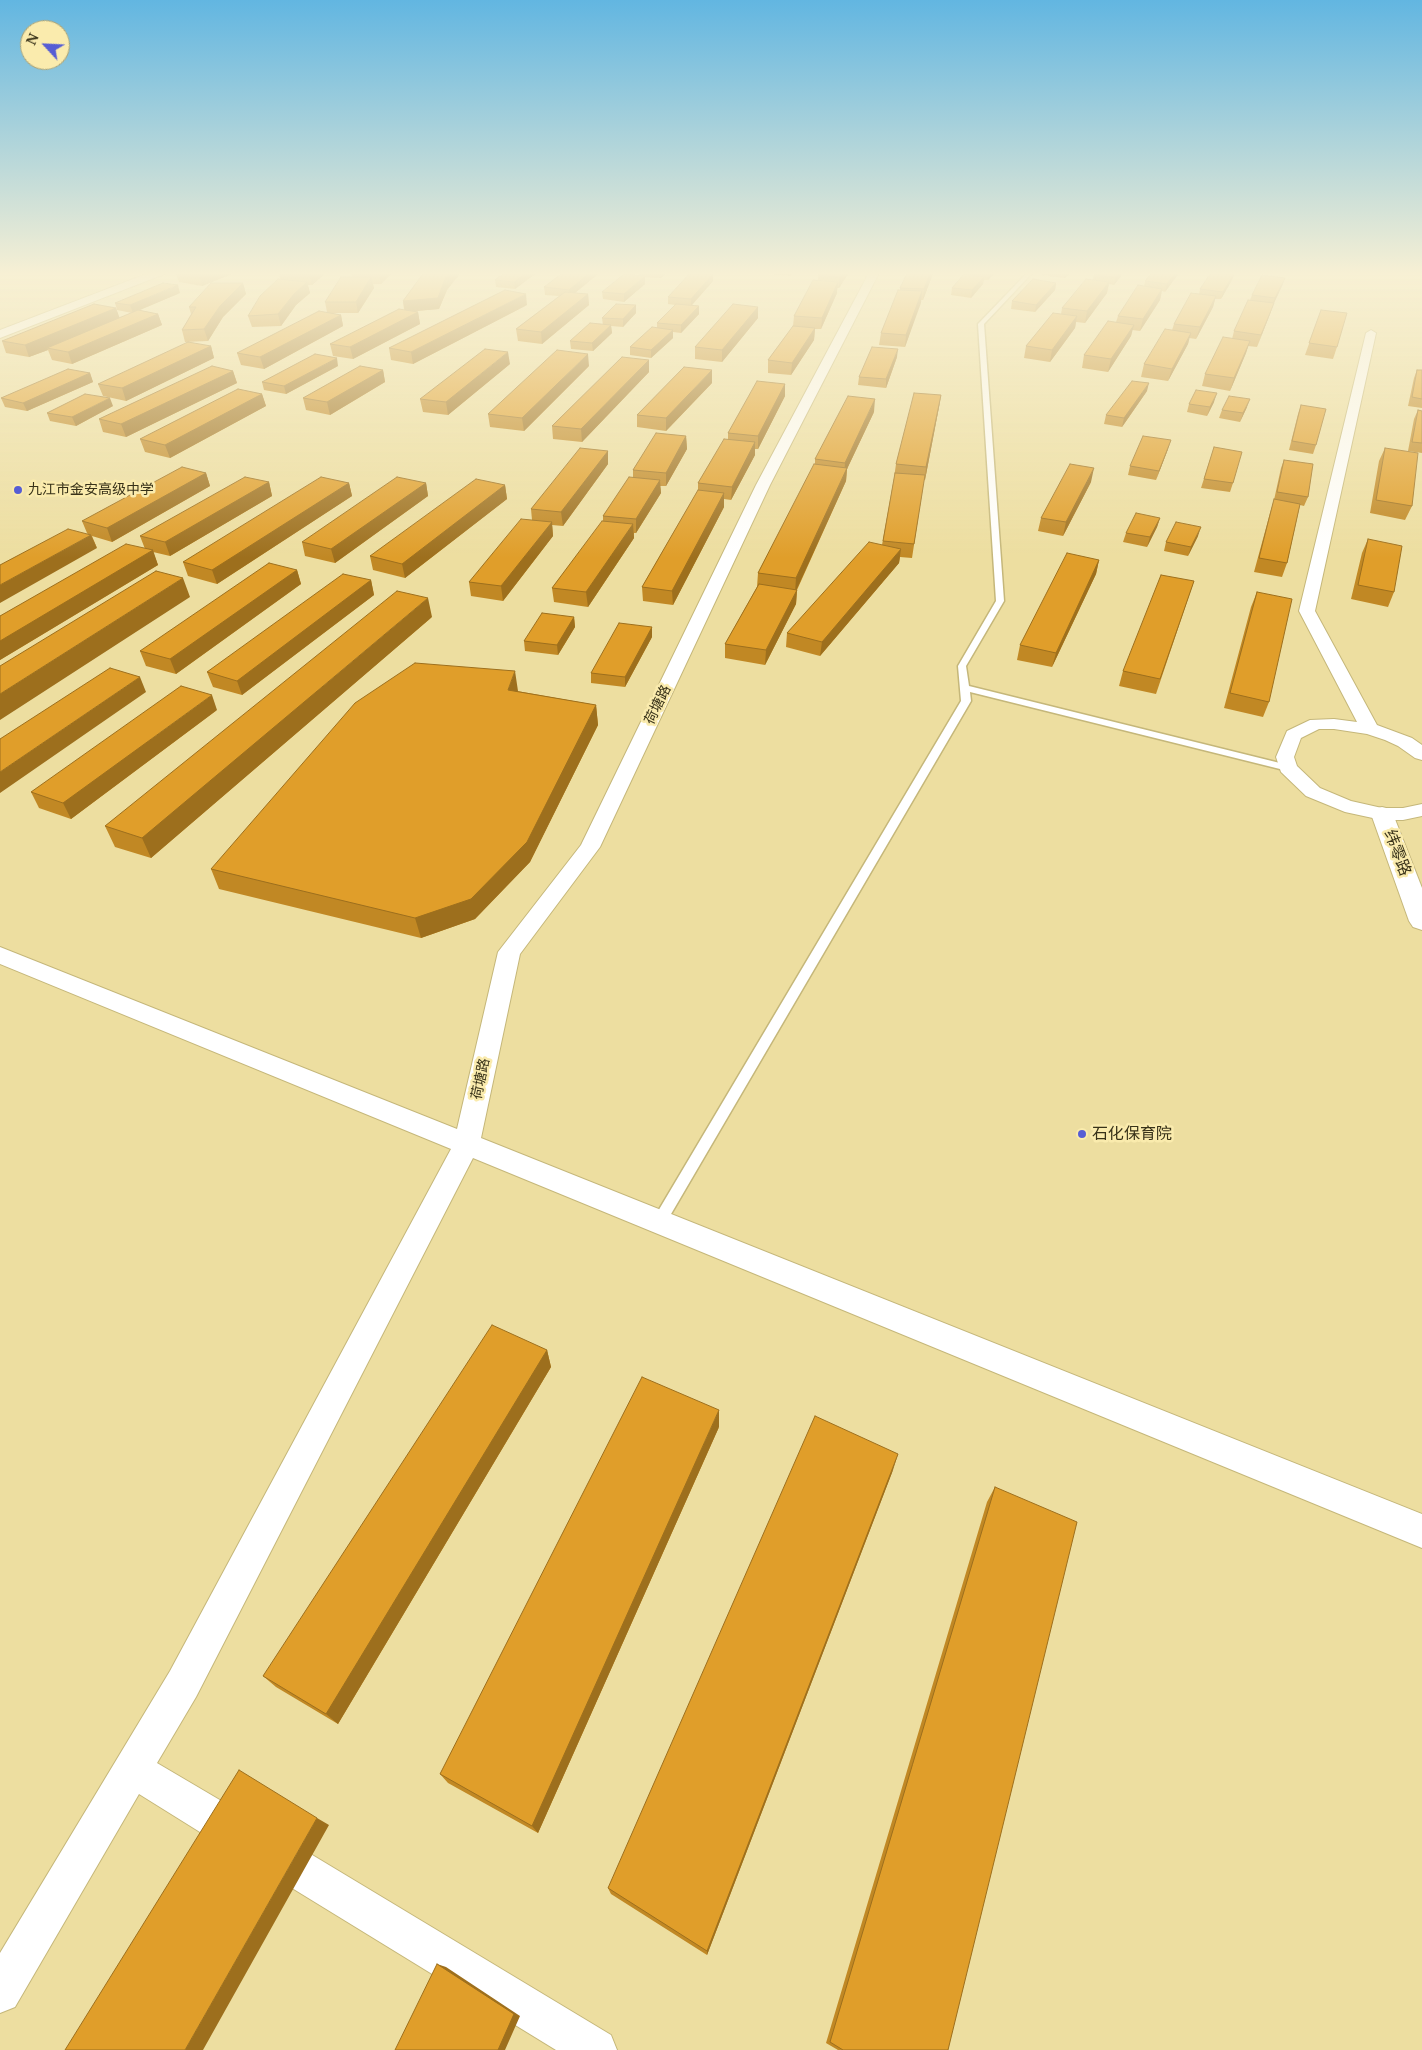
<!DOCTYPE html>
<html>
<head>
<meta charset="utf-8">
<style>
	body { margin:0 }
	#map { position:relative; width:1422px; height:2050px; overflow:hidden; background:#eddea0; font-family:"Noto Serif",serif }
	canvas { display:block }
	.north { position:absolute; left:20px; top:20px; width:50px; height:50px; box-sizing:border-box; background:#faebad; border:1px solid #aca172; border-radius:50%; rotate:295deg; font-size:14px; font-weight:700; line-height:20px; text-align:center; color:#383219 }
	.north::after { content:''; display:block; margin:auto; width:18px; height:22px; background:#565dd4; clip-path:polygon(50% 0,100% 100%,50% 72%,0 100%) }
</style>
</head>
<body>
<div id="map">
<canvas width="1422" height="2050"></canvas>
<div class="north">N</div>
</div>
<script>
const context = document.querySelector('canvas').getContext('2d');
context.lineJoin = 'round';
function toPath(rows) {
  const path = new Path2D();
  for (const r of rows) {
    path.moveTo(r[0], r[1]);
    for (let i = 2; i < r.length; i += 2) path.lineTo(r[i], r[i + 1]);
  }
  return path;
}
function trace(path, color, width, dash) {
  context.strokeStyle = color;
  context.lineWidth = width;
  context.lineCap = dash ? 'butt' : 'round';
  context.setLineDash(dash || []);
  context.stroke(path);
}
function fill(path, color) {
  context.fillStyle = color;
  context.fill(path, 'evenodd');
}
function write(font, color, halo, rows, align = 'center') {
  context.font = font + ' "Noto Serif","Noto Sans SC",serif';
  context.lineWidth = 5;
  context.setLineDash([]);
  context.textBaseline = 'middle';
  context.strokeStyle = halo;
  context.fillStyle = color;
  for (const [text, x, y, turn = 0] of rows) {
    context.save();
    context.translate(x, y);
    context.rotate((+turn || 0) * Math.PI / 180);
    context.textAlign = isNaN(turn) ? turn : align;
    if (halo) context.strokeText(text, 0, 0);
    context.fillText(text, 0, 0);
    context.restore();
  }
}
const service = toPath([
	[1029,271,1034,271,984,324,1004,601,966,666,969,686,1292,766,1293,768,1288,771,970,692,971,701,664,1226,659,1228,654,1226,652,1222,654,1218,961,701,958,666,996,601,978,324,1029,271]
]);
const minor = toPath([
	[870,271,880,271,770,485,600,847,520,954,481,1138,1422,1514,1422,1548,473,1158,196,1697,157,1763,252,1819,257,1833,252,1847,238,1852,224,1847,139,1794,15,2007,0,2013,0,1953,170,1671,451,1149,0,964,0,947,457,1129,498,952,581,845,756,485,870,271],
	[1371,330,1376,333,1315,611,1377,725,1412,738,1422,745,1422,760,1415,758,1398,746,1385,740,1367,734,1334,729,1319,729,1301,738,1294,757,1297,766,1320,788,1351,801,1382,808,1403,808,1422,804,1422,816,1403,820,1382,820,1345,812,1306,796,1281,772,1276,757,1287,731,1310,720,1334,719,1357,722,1299,611,1366,333,1371,330],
	[275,1835,289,1841,611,2035,617,2050,556,2050,261,1869,255,1855,261,1841,275,1835]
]);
const tertiary = toPath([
	[1382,807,1390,809,1393,814,1422,888,1422,930,1413,927,1409,921,1371,814,1374,809,1382,807]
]);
const primary = toPath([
	[154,271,169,271,167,273,0,338,0,330,154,271]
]);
trace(service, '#c5b77a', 3);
trace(minor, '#c5b77a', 2);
trace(tertiary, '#c5b77a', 2);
trace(primary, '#c5b77a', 2);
fill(service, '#fff');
fill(minor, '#fff');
fill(tertiary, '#fff');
fill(primary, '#fff');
fill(toPath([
	[175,271,239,271,202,286,179,282],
	[328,271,312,285,308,285,310,293,296,305,281,326,252,327,248,316,280,279,279,274],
	[394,271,381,284,373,284,374,288,358,313,333,313,341,315,343,326,264,369,241,365,237,353,327,312,325,302,352,277,350,272],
	[425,271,462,271,447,290,439,309,415,311,418,312,420,324,353,359,333,356,330,344,404,310,403,301],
	[539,271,515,289,496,287,495,280],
	[639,271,669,271,661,278,645,277,645,284,624,302,603,299,602,292,639,276],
	[768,271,795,271,791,276,768,274],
	[850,271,839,288,837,288,837,293,821,329,815,329,814,340,791,375,768,373,768,360,793,326,794,316,818,280,818,275],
	[934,271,923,300,921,300,905,347,879,345,881,333,900,290,900,288],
	[965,271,997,271,988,280,984,280,983,284,971,298,951,295,952,288,964,274],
	[1043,271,1072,271,1065,278,1042,275],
	[1097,271,1125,271,1114,285,1109,284,1107,293,1085,323,1076,322,1075,328,1050,362,1024,358,1026,346,1061,314,1062,308,1093,279,1094,275],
	[1179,273,1165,292,1162,291,1160,300,1140,331,1132,330,1131,336,1108,372,1082,368,1084,355,1116,322,1118,316,1144,286,1145,281],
	[598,274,575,293,588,294,589,305,542,344,518,341,516,329,559,296,545,295,544,287],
	[1285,278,1282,286,1274,303,1270,314,1257,347,1248,346,1246,353,1230,391,1202,386,1205,374,1232,339,1234,331,1250,300,1252,295],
	[1232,280,1221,299,1215,299,1213,307,1196,339,1189,338,1188,344,1168,381,1141,377,1144,364,1172,330,1174,324,1199,294,1200,289],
	[713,281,692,305,699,306,699,314,681,333,673,332,673,338,651,358,630,355,630,347,657,328,657,323,675,305,668,304,668,297],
	[243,283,246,294,223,317,208,341,185,342,182,330,191,314,189,307],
	[1056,283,1055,290,1035,312,1011,309,1012,301],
	[180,293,139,310,158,314,162,325,72,364,52,360,48,350,29,357,6,353,2,341,116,308,119,318,132,313,117,310,115,303],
	[527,305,413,364,391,360,389,348],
	[636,305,636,313,623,327,611,326,612,333,593,351,571,349,570,341,603,325,602,318],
	[758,307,758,318,722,362,695,359,695,347],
	[1321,310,1337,347,1333,359,1305,355],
	[211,346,214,358,126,401,103,396,98,384],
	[897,357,886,388,858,385,859,377],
	[649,360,649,372,582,442,553,439,552,426],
	[510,364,448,415,423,412,420,399],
	[338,366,286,394,264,390,262,382],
	[589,366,524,431,490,427,488,414],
	[383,370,385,382,330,415,306,410,303,398],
	[1417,370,1422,370,1422,408,1408,406,1414,378],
	[233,371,237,383,126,437,103,432,99,419],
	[90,373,93,382,27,411,5,407,1,398],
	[712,383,666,431,637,427,637,415],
	[785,384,785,396,758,449,755,449,755,455,731,500,724,499,724,507,673,605,643,601,642,587,698,490,698,483,728,439,728,433],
	[1147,391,1122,427,1104,424,1106,415],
	[262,394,266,406,170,458,145,452,140,439],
	[941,395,939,407,925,480,924,480,912,558,900,557,899,563,820,656,786,647,787,633,882,545,894,478,896,464],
	[1214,402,1207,416,1187,412,1189,404],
	[1301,405,1316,445,1313,454,1289,450,1298,414],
	[113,406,76,426,50,421,47,413],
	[1247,407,1240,422,1219,418,1222,410],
	[1418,410,1422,411,1422,453,1408,451,1414,419],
	[874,412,847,469,846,481,797,590,796,604,765,665,725,658,725,644,757,587,758,573,815,464,815,459],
	[686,436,687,449,666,486,660,486,661,493,636,533,634,533,634,538,588,607,554,602,552,588,603,521,603,516,633,477,633,470],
	[1214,447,1233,483,1230,492,1201,488],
	[1385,448,1412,506,1405,520,1370,513,1379,461],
	[1168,449,1156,480,1128,475,1130,466],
	[608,451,608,464,563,526,552,525,553,536,503,601,471,596,469,582,532,520,531,509],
	[1284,460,1308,497,1304,506,1300,505,1287,563,1282,577,1254,572,1270,513,1274,500,1281,468],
	[206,473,210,486,112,542,92,536,97,548,87,533,82,521],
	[269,482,272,496,170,556,153,552,158,565,0,660,0,616,145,549,140,536],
	[1091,482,1063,536,1038,531,1041,518],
	[349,483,352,496,217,584,188,576,183,562],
	[426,483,428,496,335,563,305,556,302,542],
	[505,485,507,499,405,578,373,570,370,556],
	[1160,518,1157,527,1147,547,1123,542,1126,533],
	[1198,536,1188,556,1164,551,1166,542],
	[1368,539,1394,592,1388,607,1351,599,1362,553],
	[1099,560,1096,574,1052,667,1017,660,1020,645],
	[297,570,301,584,176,674,146,666,140,651],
	[371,580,374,595,242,695,213,687,207,672],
	[1194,581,1156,694,1119,686,1123,671],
	[1257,592,1269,702,1263,717,1224,708,1251,607],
	[432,617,151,858,115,847,105,826],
	[574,617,575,627,558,655,525,651,524,641],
	[652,627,652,637,625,687,591,683,591,673],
	[517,691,596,705,598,725,530,862,475,919,421,938,219,889,211,869,518,691],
	[217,710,71,819,39,808,31,792],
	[547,1350,551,1367,338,1724,276,1687,263,1676],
	[719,1427,538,1833,448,1783,440,1774],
	[893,1470,707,1955,611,1894,608,1888],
	[995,1487,948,2050,838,2050,826,2043,987,1502]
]), '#c18824');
fill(toPath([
	[209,271,239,271,202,286,199,275],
	[313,271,328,271,312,285,309,274],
	[381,271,394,271,381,284,379,273],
	[452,271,462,271,447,290,439,309,405,312,403,301,445,279],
	[529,271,539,271,515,289,514,282],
	[592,271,597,271,598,274,570,297,569,290],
	[661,271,669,271,661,278],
	[791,271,795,271,791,276],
	[844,271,850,271,839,288,839,277],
	[931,271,934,271,923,300,924,289],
	[989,271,997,271,988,280],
	[1066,271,1072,271,1065,278],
	[1121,271,1125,271,1114,285,1115,277],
	[1177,271,1179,271,1179,273,1165,292,1167,284],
	[1235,272,1232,280,1221,299,1223,292],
	[713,274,713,281,691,306,691,299],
	[645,276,645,284,624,302,624,294],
	[371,277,374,288,358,313,356,302],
	[984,277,983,284,971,298,972,290],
	[1285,278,1282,286,1274,303,1270,314,1257,347,1275,298],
	[307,282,310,293,296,305,281,326,278,314,294,294],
	[838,282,837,293,821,329,822,318],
	[1109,282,1107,293,1085,323,1087,311],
	[243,283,246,294,223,317,208,341,204,329,220,306],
	[1056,283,1055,290,1035,312,1036,305],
	[178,285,180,293,133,313,130,305],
	[1162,289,1160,300,1140,331,1143,319],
	[922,291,921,303,905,347,906,335],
	[526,294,527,305,413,364,411,352],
	[588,294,589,305,542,344,541,332],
	[1216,296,1213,307,1196,339,1200,327],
	[636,305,636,313,623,327,623,319],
	[699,306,699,314,681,333,681,325],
	[758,307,758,318,722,362,722,350],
	[116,308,120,319,47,348,48,350,29,357,25,345],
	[418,312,420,324,353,359,350,347],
	[158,314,162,325,72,364,68,352],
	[341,315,343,326,264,369,260,357],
	[1077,316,1075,328,1050,362,1052,350],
	[611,325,612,333,593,351,592,343],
	[1134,325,1131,336,1108,372,1111,359],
	[815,328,814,340,791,375,792,363],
	[673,330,673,338,651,358,651,350],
	[1191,333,1188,344,1168,381,1172,369],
	[1250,341,1246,353,1230,391,1234,378],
	[211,346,214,358,126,401,122,388],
	[898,349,897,357,886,388,886,379],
	[508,352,510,364,448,415,446,402],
	[588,354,589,366,524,431,522,418],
	[337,358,338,366,286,394,284,386],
	[649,360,649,372,582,442,581,429],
	[383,370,385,382,330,415,327,402],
	[712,370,712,383,666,431,666,418],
	[233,371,237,383,126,437,121,424],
	[90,373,93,382,27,411,23,403],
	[1149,383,1147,391,1122,427,1124,418],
	[785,384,785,396,758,449,758,436],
	[1217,393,1214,402,1207,416,1210,407],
	[262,394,266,406,170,458,165,445],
	[941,395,939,407,925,480,926,467],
	[110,398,113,406,76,426,72,417],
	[875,399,874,412,847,469,846,481,795,593,796,578,844,475,845,463],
	[1250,399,1247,407,1240,422,1243,413],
	[686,436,687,449,666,486,666,473],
	[1171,440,1168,449,1156,480,1159,471],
	[755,442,755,455,731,500,732,487],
	[608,451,608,464,563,526,561,512],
	[1094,468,1091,482,1063,536,1066,522],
	[206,473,210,486,112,542,107,528],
	[660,480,661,493,636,533,636,519],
	[269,482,272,496,170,556,165,542],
	[349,483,352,496,217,584,212,570],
	[426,483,428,496,335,563,331,549],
	[505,485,507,499,405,578,402,564],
	[724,493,724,507,673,605,672,591],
	[1160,518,1157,527,1147,547,1150,537],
	[552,522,553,536,503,601,501,586],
	[633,524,634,538,588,607,586,592],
	[1201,527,1198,536,1188,556,1191,547],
	[91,535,97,548,0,603,0,585],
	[901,549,899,563,820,656,822,642],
	[153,550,158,565,0,660,0,641],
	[1099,560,1096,574,1052,667,1056,653],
	[297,570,301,584,176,674,170,659],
	[183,578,190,597,0,720,0,694],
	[371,580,374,595,242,695,237,681],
	[797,590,796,604,765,665,766,650],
	[428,598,432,617,151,858,142,838],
	[574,617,575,627,558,655,557,645],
	[652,627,652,637,625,687,625,677],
	[515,671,518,691,511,709,508,690],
	[140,677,146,692,0,793,0,772],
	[212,695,217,710,71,819,63,803],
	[596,705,598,725,530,862,475,919,421,938,415,918],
	[547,1350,551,1367,338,1724,326,1714],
	[719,1410,719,1427,538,1833,532,1826],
	[898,1454,893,1470,707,1955,707,1951],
	[317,1818,329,1825,203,2050,185,2050],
	[437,1964,446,1967,520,2016,505,2050,498,2050]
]), '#9d6f1d');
const building = toPath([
	[175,271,209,271,199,275,175,271],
	[283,271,313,271,309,274,279,274,283,271],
	[352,271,381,271,379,273,350,272,352,271],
	[425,271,452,271,445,279,438,298,403,301,425,271],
	[507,271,529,271,514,282,495,280,507,271],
	[565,271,592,271,569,290,544,287,565,271],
	[821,271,844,271,839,277,818,275,821,271],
	[908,271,931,271,924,289,900,288,908,271],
	[1097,271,1121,271,1115,277,1094,275,1097,271],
	[1153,271,1177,271,1167,284,1145,281,1153,271],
	[1212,271,1222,271,1235,272,1223,292,1200,289,1212,271],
	[691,272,713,274,691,299,668,297,691,272],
	[624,274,645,276,624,294,602,292,624,274],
	[964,274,984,277,972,290,952,288,964,274],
	[1262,275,1285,278,1275,298,1252,295,1262,275],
	[341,277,371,277,356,302,325,302,341,277],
	[278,279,307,282,294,294,278,314,248,316,260,296,278,279],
	[1033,279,1056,283,1036,305,1012,301,1033,279],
	[1086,279,1109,282,1087,311,1062,308,1086,279],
	[813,280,838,282,822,318,794,316,813,280],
	[163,283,178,285,130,305,115,303,163,283],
	[211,283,243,283,220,306,204,329,182,330,196,307,189,307,211,283],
	[1138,285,1162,289,1143,319,1118,316,1138,285],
	[505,290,526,294,411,352,389,348,505,290],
	[898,290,922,291,906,335,881,333,898,290],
	[565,292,588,294,541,332,516,329,565,292],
	[1191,293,1216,296,1200,327,1174,324,1191,293],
	[1248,300,1274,303,1261,335,1234,331,1248,300],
	[94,304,116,308,25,345,2,341,94,304],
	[616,304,636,305,623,319,602,318,616,304],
	[676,304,699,306,681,325,657,323,676,304],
	[733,304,758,307,722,350,695,347,733,304],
	[399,309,418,312,350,347,330,344,399,309],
	[138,310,158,314,68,352,47,348,138,310],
	[1321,310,1347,313,1337,347,1309,343,1321,310],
	[319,311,341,315,260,357,237,353,319,311],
	[1053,313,1077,316,1052,350,1026,346,1053,313],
	[1108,321,1134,325,1111,359,1084,355,1108,321],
	[590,323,611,325,592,343,570,341,590,323],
	[793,326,815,328,792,363,768,360,793,326],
	[652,327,673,330,651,350,630,347,652,327],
	[1165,329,1191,333,1172,369,1144,364,1165,329],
	[1223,337,1250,341,1234,378,1205,374,1223,337],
	[188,342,211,346,122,388,98,384,188,342],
	[872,347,898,349,886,379,859,377,872,347],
	[485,349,508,352,446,402,420,399,485,349],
	[557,350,588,354,522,418,488,414,557,350],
	[315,354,337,358,284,386,262,382,315,354],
	[622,357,649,360,581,429,552,426,622,357],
	[212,366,233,371,121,424,99,419,212,366],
	[360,366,383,370,327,402,303,398,360,366],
	[684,367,712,370,666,418,637,415,684,367],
	[68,369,90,373,23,403,1,398,68,369],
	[1417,370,1422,370,1422,399,1412,397,1417,370],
	[757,381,785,384,758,436,728,433,757,381],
	[1132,381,1149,383,1124,418,1106,415,1132,381],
	[238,389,262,394,165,445,140,439,238,389],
	[1196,390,1217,393,1210,407,1189,404,1196,390],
	[914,393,941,395,926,467,896,464,914,393],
	[85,394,110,398,72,417,47,413,85,394],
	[848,396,875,399,845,463,815,459,848,396],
	[1229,396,1250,399,1243,413,1222,410,1229,396],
	[1301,405,1326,409,1316,445,1292,441,1301,405],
	[1418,410,1422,411,1422,443,1412,442,1418,410],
	[656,433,686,436,666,473,633,470,656,433],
	[1143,436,1171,440,1159,471,1130,466,1143,436],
	[724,439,755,442,732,487,698,483,724,439],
	[1214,447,1242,452,1233,483,1204,479,1214,447],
	[580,448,608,451,561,512,531,509,580,448],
	[1385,448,1418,453,1412,506,1376,500,1385,448],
	[1284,460,1313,464,1308,497,1277,492,1284,460],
	[814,464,847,468,796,578,758,573,814,464],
	[1070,464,1094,468,1066,522,1041,518,1070,464],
	[182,467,206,473,107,528,82,521,182,467],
	[895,473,925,475,914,544,883,541,895,473],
	[245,477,269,482,165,542,140,536,245,477],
	[321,477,349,483,212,570,183,562,321,477],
	[397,477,426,483,331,549,302,542,397,477],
	[629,477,660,480,636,519,603,516,629,477],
	[476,479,505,485,402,564,370,556,476,479],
	[698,490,724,493,672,591,642,587,698,490],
	[1274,499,1300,504,1287,563,1259,558,1274,499],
	[1136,513,1160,518,1150,537,1126,533,1136,513],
	[521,519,552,522,501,586,469,582,521,519],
	[602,521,633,524,586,592,552,588,602,521],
	[1176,522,1201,527,1191,547,1166,542,1176,522],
	[68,529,91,535,0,585,0,565,68,529],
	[1368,539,1402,546,1394,592,1358,585,1368,539],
	[869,542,901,549,822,642,787,633,869,542],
	[126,544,153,550,0,641,0,616,126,544],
	[1067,553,1099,560,1056,653,1020,645,1067,553],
	[269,563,297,570,170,659,140,651,269,563],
	[156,571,183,578,0,694,0,666,156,571],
	[343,574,371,580,237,681,207,672,343,574],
	[1161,575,1194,581,1160,679,1123,671,1161,575],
	[759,584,797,590,766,650,725,644,759,584],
	[397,591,428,598,142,838,105,826,397,591],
	[1257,592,1292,599,1269,702,1230,693,1257,592],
	[542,613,574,617,557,645,524,641,542,613],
	[619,623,652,627,625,677,591,673,619,623],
	[415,663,515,671,508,690,596,705,527,842,471,899,415,918,211,869,355,703,415,663],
	[110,668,140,677,0,772,0,739,110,668],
	[181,686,212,695,63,803,31,792,181,686],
	[492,1325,547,1350,326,1714,263,1676,492,1325],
	[642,1377,719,1410,532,1826,440,1774,642,1377],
	[815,1416,898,1454,707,1951,608,1888,815,1416],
	[995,1487,1077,1522,948,2050,843,2050,830,2042,995,1487],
	[239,1770,317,1818,185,2050,65,2050,239,1770],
	[437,1964,514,2014,498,2050,395,2050,437,1964]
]);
fill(building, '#e09e2a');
trace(building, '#9d6f1d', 1);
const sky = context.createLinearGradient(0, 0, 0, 558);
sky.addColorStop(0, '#62b6e1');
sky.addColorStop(0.49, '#f7f0d4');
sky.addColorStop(1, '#f7f0d400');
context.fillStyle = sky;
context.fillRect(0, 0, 1422, 558);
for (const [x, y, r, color] of [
	[18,490,5,"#565dd4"],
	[1082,1134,5,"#565dd4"]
]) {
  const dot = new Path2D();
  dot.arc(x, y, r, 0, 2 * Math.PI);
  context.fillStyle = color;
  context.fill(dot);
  trace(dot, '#faebad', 2);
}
write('14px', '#383219', '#faebad', [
	["九江市金安高级中学",28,490]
], 'left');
write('14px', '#383219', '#faebad', [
	["荷塘路",658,705,-64],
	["荷塘路",481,1079,-78]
]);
write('16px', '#383219', '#faebad', [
	["纬零路",1397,853,69]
]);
write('16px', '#383219', '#faebad', [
	["石化保育院",1092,1134]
], 'left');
</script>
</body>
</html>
